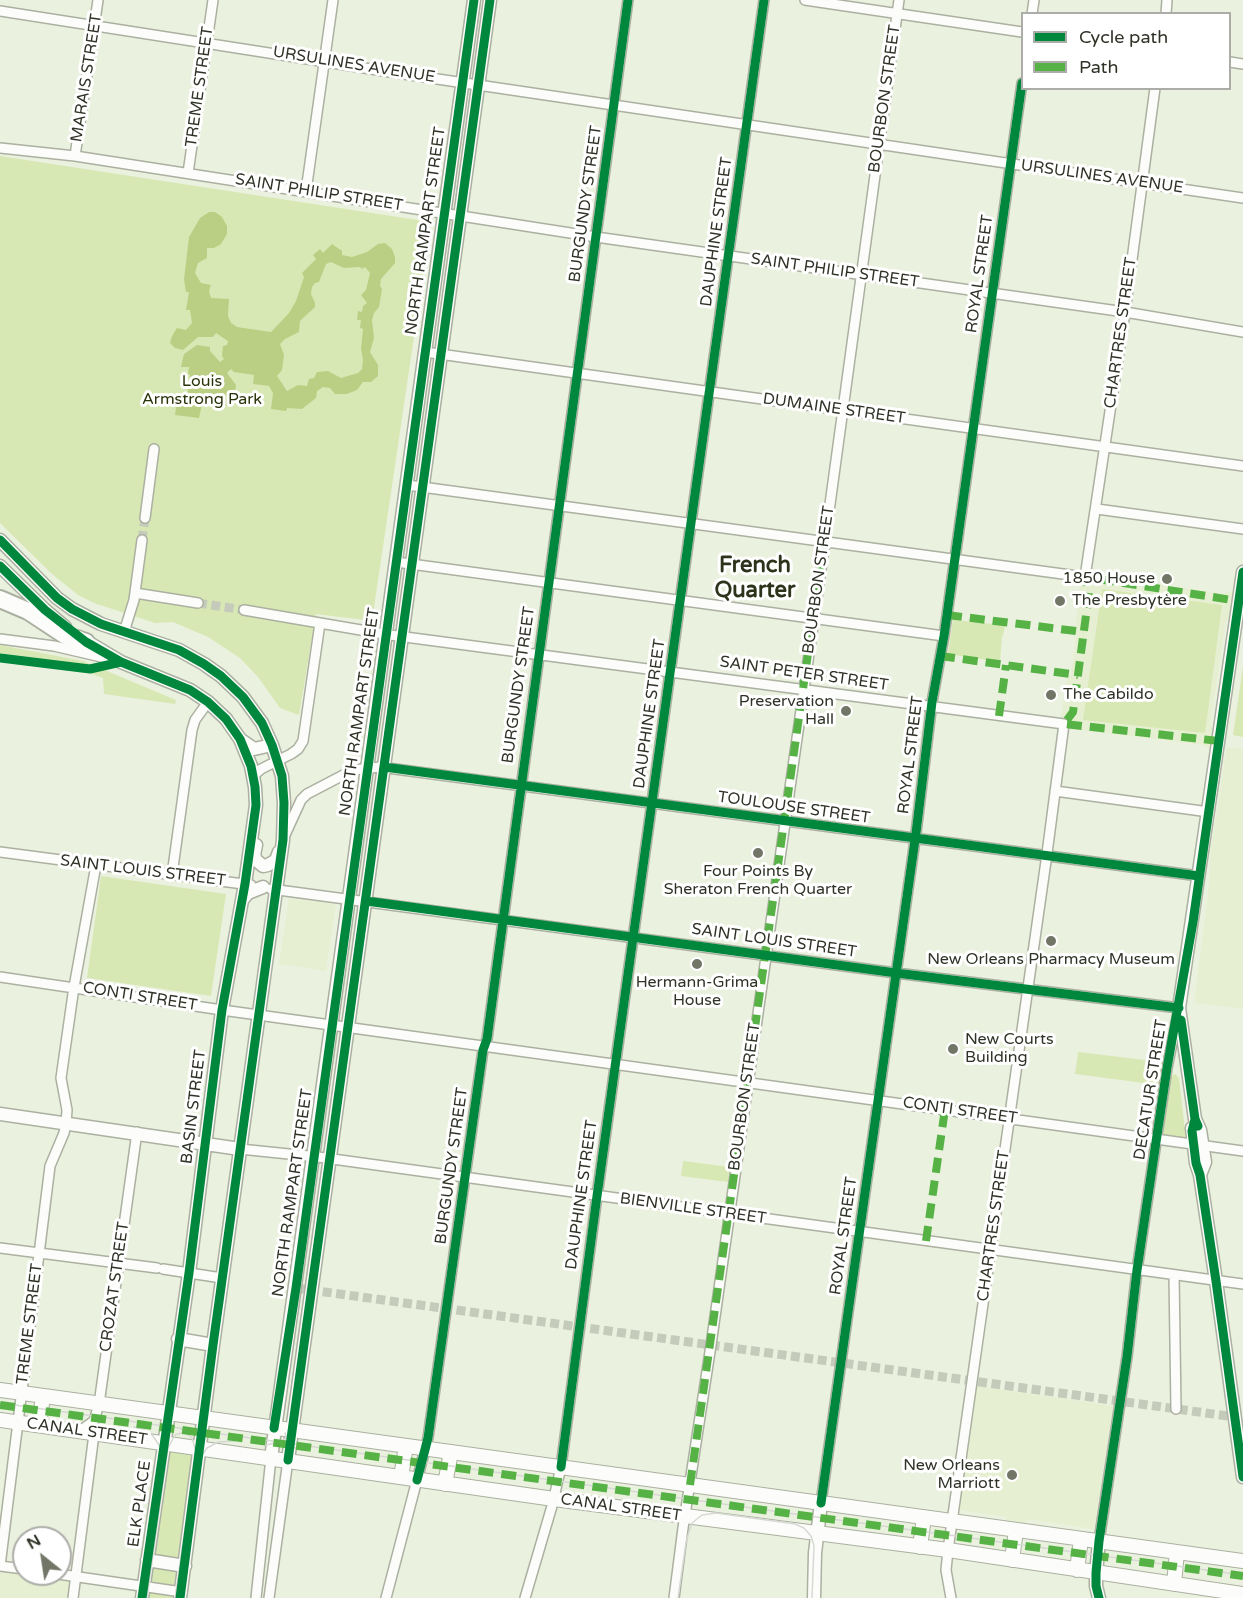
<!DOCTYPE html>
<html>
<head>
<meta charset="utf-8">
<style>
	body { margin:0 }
	#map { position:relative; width:1243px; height:1598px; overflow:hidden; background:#ebf1df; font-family:"Varela Round",sans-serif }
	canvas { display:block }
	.legend { position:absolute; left:1021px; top:12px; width:210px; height:78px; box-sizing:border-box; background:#fff; border:2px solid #acada9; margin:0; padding:8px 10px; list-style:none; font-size:18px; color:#2f3327 }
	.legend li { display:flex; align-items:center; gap:12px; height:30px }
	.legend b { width:30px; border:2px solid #acada9 }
	.north { position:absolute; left:12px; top:1526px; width:60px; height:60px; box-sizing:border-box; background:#fff; border:2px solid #acada9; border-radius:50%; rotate:330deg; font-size:16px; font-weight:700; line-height:24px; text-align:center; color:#2f3327 }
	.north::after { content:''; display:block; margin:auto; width:21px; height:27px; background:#717667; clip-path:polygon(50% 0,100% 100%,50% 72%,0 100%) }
</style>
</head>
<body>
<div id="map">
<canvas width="1243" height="1598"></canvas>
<ul class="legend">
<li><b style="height:8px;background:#00873e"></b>Cycle path</li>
<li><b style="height:8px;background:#56b245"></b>Path</li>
</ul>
<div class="north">N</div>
</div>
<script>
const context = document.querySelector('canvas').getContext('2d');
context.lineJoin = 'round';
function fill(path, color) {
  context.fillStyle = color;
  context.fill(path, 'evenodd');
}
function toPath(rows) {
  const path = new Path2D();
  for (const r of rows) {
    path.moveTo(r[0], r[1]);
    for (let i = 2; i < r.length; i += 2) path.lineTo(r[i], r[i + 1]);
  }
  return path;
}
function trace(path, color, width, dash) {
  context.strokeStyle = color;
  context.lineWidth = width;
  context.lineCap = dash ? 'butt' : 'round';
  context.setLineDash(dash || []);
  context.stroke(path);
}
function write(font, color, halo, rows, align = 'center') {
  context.font = font + ' "Varela Round",sans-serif';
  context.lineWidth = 6;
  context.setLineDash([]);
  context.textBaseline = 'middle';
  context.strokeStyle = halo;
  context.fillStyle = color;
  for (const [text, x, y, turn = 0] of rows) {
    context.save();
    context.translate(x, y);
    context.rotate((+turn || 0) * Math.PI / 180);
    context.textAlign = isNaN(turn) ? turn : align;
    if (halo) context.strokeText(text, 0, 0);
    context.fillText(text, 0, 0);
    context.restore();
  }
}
fill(toPath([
	[1086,574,1224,594,1229,591,1233,592,1230,616,1226,621,1210,725,1213,729,1209,749,1204,745,1063,728,1060,723,1067,677,1071,674,1077,632,1075,628,1081,577],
	[1227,747,1243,749,1243,1009,1195,1003,1195,994,1209,886,1211,848],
	[289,898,336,904,326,971,279,964],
	[976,1386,1113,1406,1094,1529,1027,1519,1025,1523,1006,1520,1006,1517,959,1510],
	[0,1571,72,1581,70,1598,0,1598]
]), '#e6efd1');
fill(toPath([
	[0,156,431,222,372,621,316,614,299,715,280,708,258,677,240,658,208,637,173,622,155,623,94,603,78,595,52,574,0,523],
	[1102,589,1222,605,1205,733,1083,720],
	[953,620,1005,625,1003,636,1002,636,1000,662,948,654],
	[0,645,83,661,176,700,175,704,104,694,103,678,92,674,92,670,12,659,11,663,0,661],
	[1243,666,1243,737,1233,735],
	[101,876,226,894,211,996,87,978],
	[1078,1052,1162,1062,1159,1085,1075,1074],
	[1175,1074,1179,1078,1186,1139,1164,1136,1162,1133,1170,1077],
	[683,1161,730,1167,728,1182,681,1176],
	[168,1451,193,1454,172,1598,149,1598]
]), '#d8e8b4');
fill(toPath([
	[209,212,215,212,222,217,227,226,227,234,221,244,214,248,207,248,207,258,198,263,195,273,201,283,211,285,209,291,211,298,229,299,228,316,231,323,237,327,271,332,289,313,296,301,304,277,302,273,316,259,313,255,320,249,323,253,332,244,342,251,342,255,352,257,367,252,378,244,385,243,392,249,395,257,395,263,381,279,380,286,382,289,379,307,374,313,372,320,374,338,370,352,378,365,378,376,371,382,363,382,357,390,347,394,335,394,330,388,323,387,317,391,316,398,302,409,287,408,286,411,271,409,273,393,269,386,253,384,254,375,234,372,231,369,227,373,236,385,234,398,224,407,202,404,199,418,175,415,177,401,184,402,187,396,190,375,188,374,189,367,181,367,184,354,197,345,210,347,210,351,220,362,224,359,222,356,223,346,227,345,228,341,216,333,213,337,198,337,183,350,175,348,170,343,172,336,177,328,186,330,192,323,190,310,186,310,189,292,186,292,184,279,189,237,200,218],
	[331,262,344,268,360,267,362,269,365,267,370,273,366,290,361,295,367,303,363,306,362,312,358,311,357,320,361,320,360,328,363,329,361,349,363,360,362,369,358,373,341,378,328,371,317,372,314,378,309,379,307,386,298,385,287,391,277,376,282,370,284,355,280,344,285,339,299,332,300,321,315,307,315,303,311,294,312,287,315,283,319,282,326,264]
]), '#bbcf84');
trace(toPath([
	[142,540,145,518],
	[198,603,244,610],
	[296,1288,1235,1417]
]), '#c5cbba', 9, [9, 4.5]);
const street = toPath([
	[805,0,1022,32],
	[0,11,390,72,1243,198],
	[1032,14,1034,0],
	[1166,14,1167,0],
	[1230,62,1243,64],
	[0,148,75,156,596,237,1125,312,1243,332],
	[75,156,98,0],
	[188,173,213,0],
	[306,191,333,0],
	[425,352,1243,466],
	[407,485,1085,577,1125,312,1155,88],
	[1097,509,1243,529],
	[145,518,154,449],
	[396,562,944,636],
	[135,593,198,603],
	[244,610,390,635,1064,724,1046,861,948,1550,946,1570,951,1598],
	[124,632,134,600,142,540],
	[0,639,54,646,110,659],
	[253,776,261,769,291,754,298,749,303,741,320,623],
	[1055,791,1209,812],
	[285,835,301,800,307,794,353,770,380,767,1199,876],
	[0,852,251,885],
	[172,875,192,730,195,720,208,702],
	[271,889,896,973,1179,1008,1167,1068,1137,1270,1127,1357,1099,1541],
	[0,977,222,1010,1243,1151],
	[240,1149,318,1157,1243,1284],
	[0,1248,157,1268],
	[163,1269,222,1278],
	[1174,1275,1176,1409],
	[80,1431,94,1421,99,1404,137,1132],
	[821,1503,916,833,932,702,944,636,1022,83],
	[0,1566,50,1166,64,1133,66,1123,67,1110,61,1078,74,987,96,865],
	[0,1566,24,1569],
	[58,1574,182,1592],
	[73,1598,94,1434],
	[256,1598,271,1458],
	[269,1598,288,1460],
	[386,1598,428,1438,483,1050,487,1039,628,0],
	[525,1598,552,1506,561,1467,597,1196,764,0],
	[674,1598,683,1528,711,1345,824,548,899,0]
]);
const secondary = toPath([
	[0,540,57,598,72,609,101,624,179,650,204,664,221,676,243,697,262,723,272,745,282,776,284,803,283,840,213,1345,180,1598],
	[0,566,45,610,65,627],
	[79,637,121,662,190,690,208,702,226,719,240,739,251,766,255,787,256,805,245,884,222,1010,189,1273,142,1598],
	[241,740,254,749,272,745],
	[256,845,254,855,256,860,263,866,268,865,276,860,279,852],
	[243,899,248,893,263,887],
	[0,1114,240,1149],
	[1192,1128,1196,1163,1200,1175,1216,1281,1243,1477],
	[1200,1175,1205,1162,1200,1130,1195,1119,1179,1008,1243,572],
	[178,1339,213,1345],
	[271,1458,474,0],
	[288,1460,490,0],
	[1099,1541,1096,1573,1096,1586,1099,1598],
	[147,1560,185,1566],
	[814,1598,815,1553,821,1503]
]);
const primary = toPath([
	[0,1390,1243,1561],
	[0,1420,554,1499,948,1550,1243,1594],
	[39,1425,43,1396],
	[401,1477,406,1446],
	[445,1484,451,1452],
	[920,1547,924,1517],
	[1012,1560,1016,1530],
	[1077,1570,1081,1539],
	[1174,1584,1177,1552]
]);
const highway = toPath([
	[0,599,28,611,66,636,86,642]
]);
trace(street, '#abb0a1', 12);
trace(secondary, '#abb0a1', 15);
trace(primary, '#abb0a1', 16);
trace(highway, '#abb0a1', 20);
trace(street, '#fcfdfa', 9);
trace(secondary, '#fcfdfa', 12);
trace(primary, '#fcfdfa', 14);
trace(highway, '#fcfdfa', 16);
trace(toPath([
	[0,1403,809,1516,1243,1575],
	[134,1427,145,1430,153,1436,161,1448,164,1460],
	[285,1433,287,1442,295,1448,302,1450],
	[266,1445,283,1441,288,1435,290,1424,486,0],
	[195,1465,207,1448,218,1442,235,1441],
	[147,1598,168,1448,175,1435,190,1430],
	[175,1598,196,1452,192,1438,181,1429],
	[678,1598,686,1542,692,1523,702,1515,716,1513,795,1524,804,1528,811,1536,814,1546,812,1598]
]), '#d7d9d4', 1.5);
trace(toPath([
	[947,615,1084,632],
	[940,656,1078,675],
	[999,716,1006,665],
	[1219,741,1064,724,1073,712,1089,593,1085,577,1232,600],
	[926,1241,945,1109],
	[0,1405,1243,1576],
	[690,1485,824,541]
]), '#56b245', 8, [15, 8]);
trace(toPath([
	[0,540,57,598,72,609,101,624,179,650,204,664,221,676,243,697,262,723,272,745,282,776,284,803,283,840,213,1345,180,1598],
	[0,566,45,610,86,642,121,662,190,690,208,702,226,719,240,739,251,766,255,787,256,805,245,884,222,1010,189,1273,142,1598],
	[0,658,90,669,121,662],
	[384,767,1199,876],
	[366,901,896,973,1179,1008],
	[1181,1020,1195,1119,1198,1126],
	[1195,1119,1192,1131,1196,1163,1200,1175,1216,1281,1243,1477],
	[274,1428,296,1288,474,0],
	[288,1460,490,0],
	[561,1467,597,1196,764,0],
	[417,1480,428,1438,483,1050,487,1039,628,0],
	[821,1503,916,833,932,702,944,636,1022,83],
	[1099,1598,1096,1586,1096,1573,1099,1541,1127,1357,1137,1270,1167,1068,1193,922,1243,572]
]), '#00873e', 9);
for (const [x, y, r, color] of [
	[1167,579,6,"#717667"],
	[1060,601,6,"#717667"],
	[1051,695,6,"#717667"],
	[846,711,6,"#717667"],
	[758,853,6,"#717667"],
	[1051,941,6,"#717667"],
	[697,964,6,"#717667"],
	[953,1049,6,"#717667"],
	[1012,1475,6,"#717667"]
]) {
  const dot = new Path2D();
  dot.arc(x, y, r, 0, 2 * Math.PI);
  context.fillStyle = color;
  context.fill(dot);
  trace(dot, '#fff', 2);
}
write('16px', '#2f3327', '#fff', [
	["URSULINES AVENUE",354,65,9],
	["MARAIS STREET",87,78,-81],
	["TREME STREET",200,87,-82],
	["BOURBON STREET",885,99,-82],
	["URSULINES AVENUE",1102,177,8],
	["SAINT PHILIP STREET",319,193,9],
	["BURGUNDY STREET",586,204,-82],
	["NORTH RAMPART STREET",426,231,-82],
	["DAUPHINE STREET",717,232,-82],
	["SAINT PHILIP STREET",835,271,8],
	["ROYAL STREET",980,274,-82],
	["CHARTRES STREET",1121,333,-82],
	["DUMAINE STREET",834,409,8],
	["BOURBON STREET",819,580,-82],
	["SAINT PETER STREET",804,674,8],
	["BURGUNDY STREET",519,685,-82],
	["NORTH RAMPART STREET",360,712,-82],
	["DAUPHINE STREET",650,714,-82],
	["ROYAL STREET",911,755,-83],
	["TOULOUSE STREET",794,808,8],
	["SAINT LOUIS STREET",143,871,7],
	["SAINT LOUIS STREET",774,941,8],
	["CONTI STREET",140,997,9],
	["DECATUR STREET",1151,1090,-81],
	["BOURBON STREET",745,1097,-82],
	["BASIN STREET",194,1107,-83],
	["CONTI STREET",960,1111,8],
	["BURGUNDY STREET",452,1166,-82],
	["NORTH RAMPART STREET",293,1193,-82],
	["DAUPHINE STREET",582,1195,-82],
	["BIENVILLE STREET",693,1209,8],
	["CHARTRES STREET",994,1226,-82],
	["ROYAL STREET",844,1236,-82],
	["CROZAT STREET",115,1287,-82],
	["TREME STREET",30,1324,-83],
	["CANAL STREET",87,1432,8],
	["ELK PLACE",140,1504,-82],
	["CANAL STREET",621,1508,8]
]);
write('16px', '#293309', '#fff', [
	["Louis",202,382],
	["Armstrong Park",202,400]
]);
write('16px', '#2f3327', '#fff', [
	["1850 House",1155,579],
	["The Presbytère",1072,601,"left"],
	["The Cabildo",1063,695,"left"],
	["Preservation",834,702],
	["Hall",834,720],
	["Four Points By",758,872,"center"],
	["Sheraton French Quarter",758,890,"center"],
	["New Orleans Pharmacy Museum",1051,960,"center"],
	["Hermann-Grima",697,983,"center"],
	["House",697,1001,"center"],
	["New Courts",965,1040,"left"],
	["Building",965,1058,"left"],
	["New Orleans",1000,1466],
	["Marriott",1000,1484]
], 'right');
write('bold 22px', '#2c331a', '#fff', [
	["French",755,566],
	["Quarter",755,591]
]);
</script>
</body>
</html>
